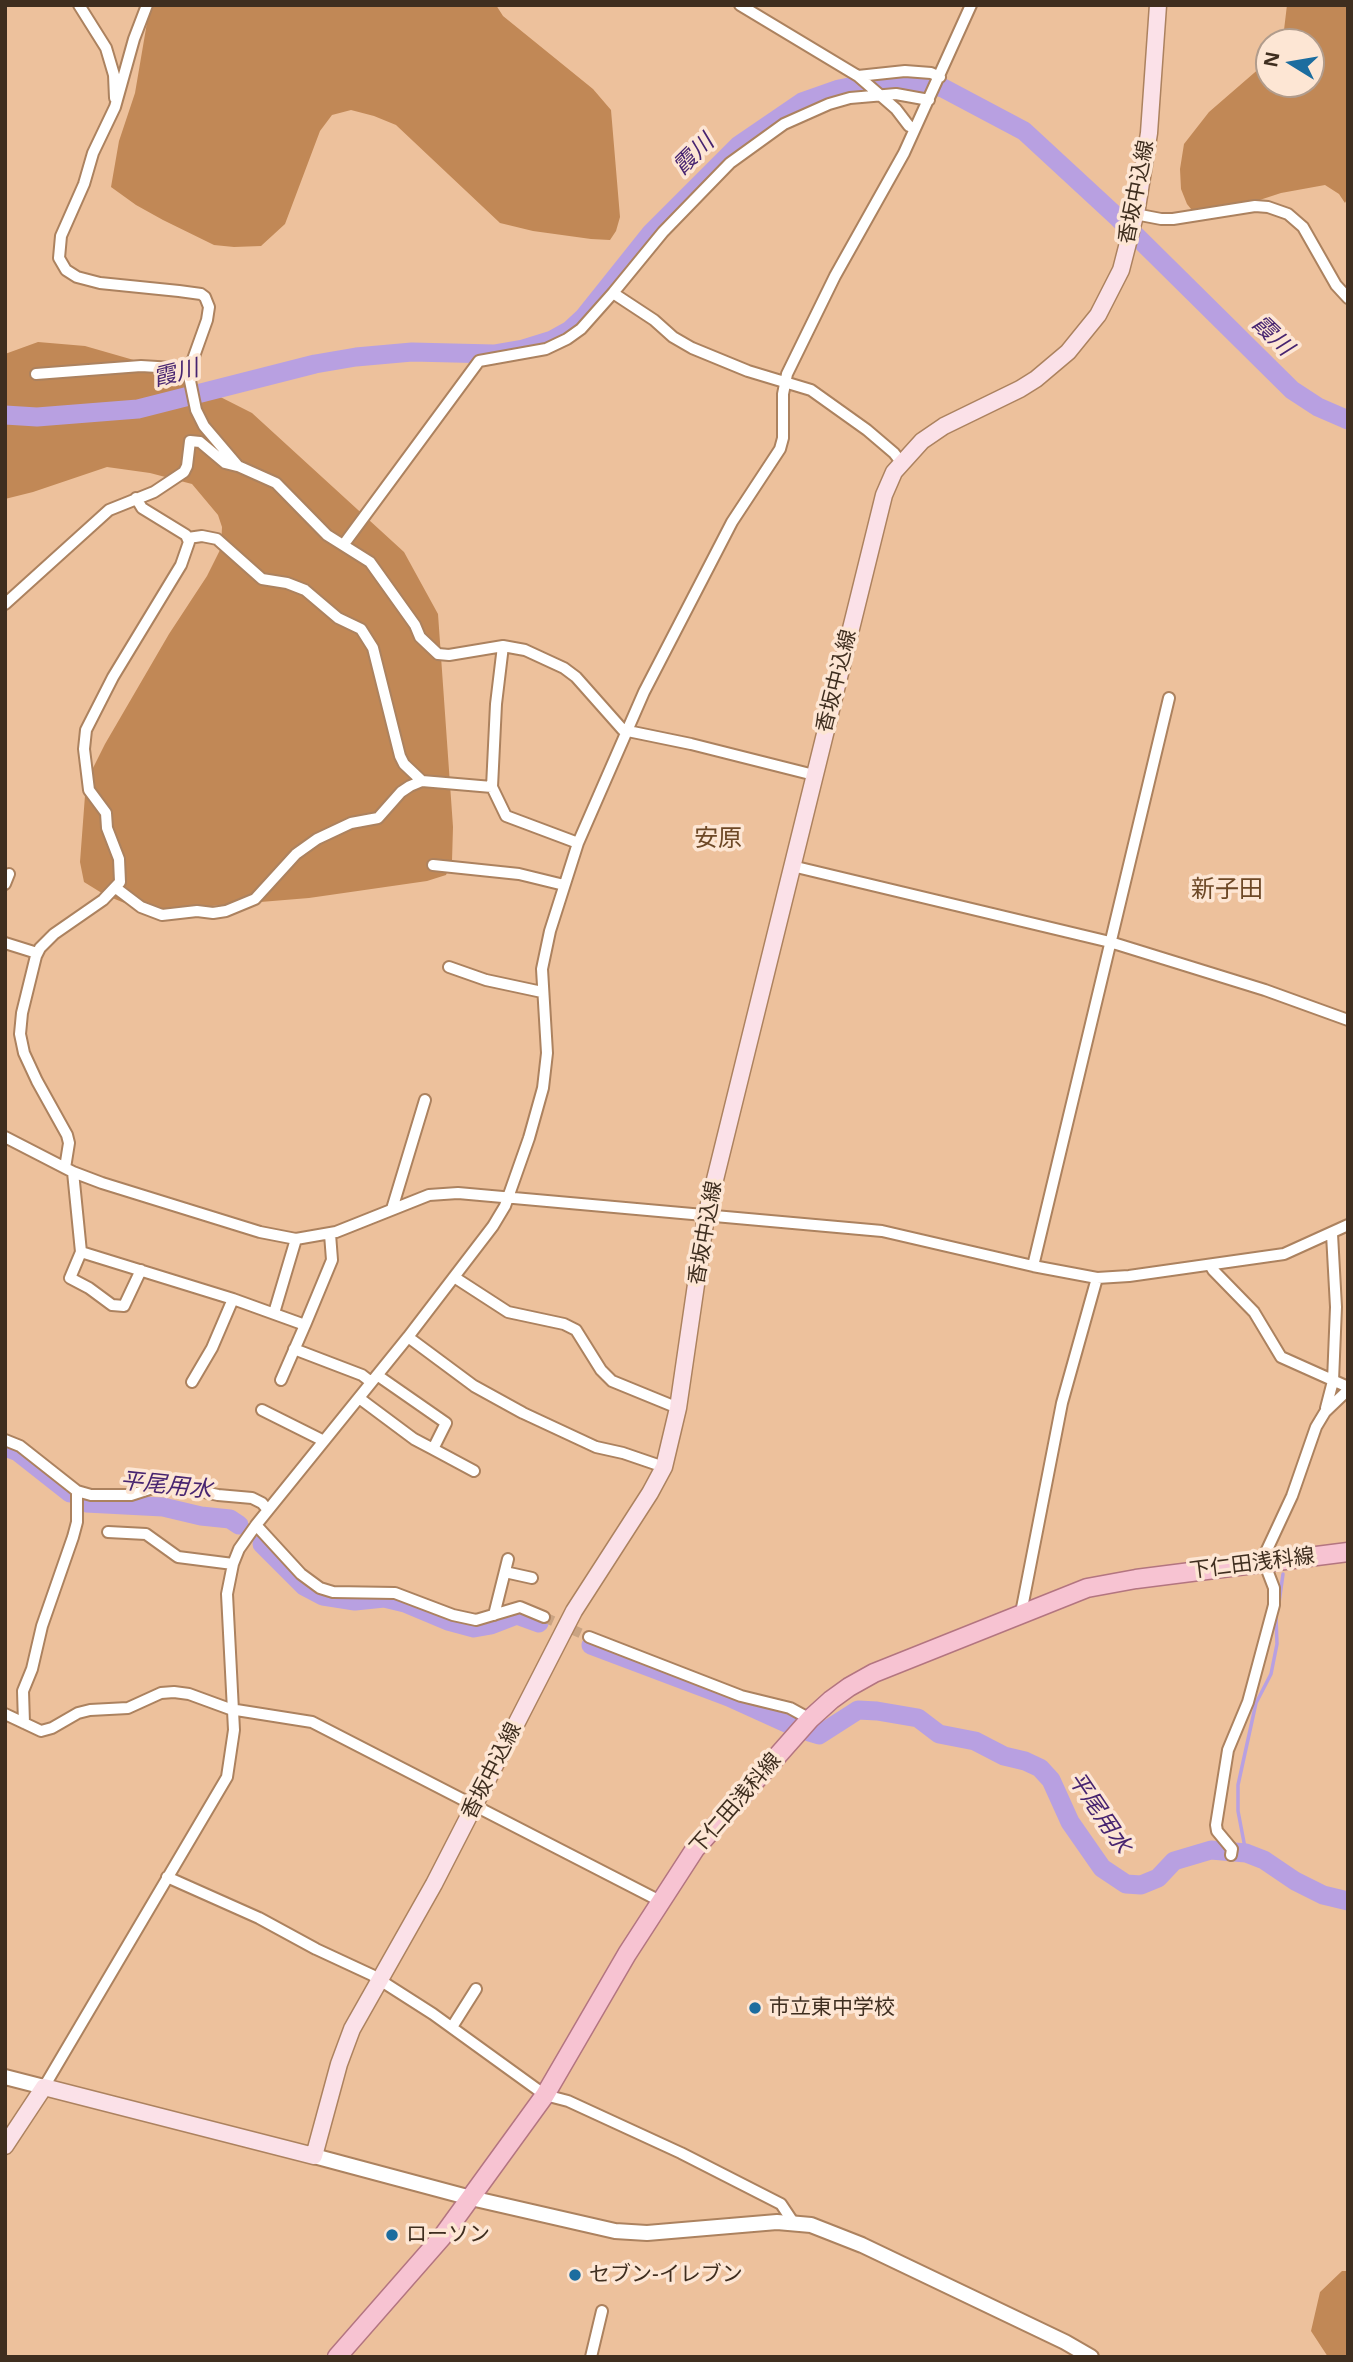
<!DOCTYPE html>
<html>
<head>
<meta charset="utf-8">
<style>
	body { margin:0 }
	#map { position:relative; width:1353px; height:2362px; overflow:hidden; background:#edc19c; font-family:"Noto Sans",sans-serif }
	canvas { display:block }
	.frame { position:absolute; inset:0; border:7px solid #3f2e1f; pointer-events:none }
	.north { position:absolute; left:1255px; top:28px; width:70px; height:70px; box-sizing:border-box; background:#fde6d4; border:2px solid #b19c8c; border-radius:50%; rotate:281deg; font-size:19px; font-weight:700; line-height:28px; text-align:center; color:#3f2e1f }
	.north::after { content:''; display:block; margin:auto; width:24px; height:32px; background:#1c6d9f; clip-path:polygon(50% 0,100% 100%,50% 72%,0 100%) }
</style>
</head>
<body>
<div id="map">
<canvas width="1353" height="2362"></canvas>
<div class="frame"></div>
<div class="north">N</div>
</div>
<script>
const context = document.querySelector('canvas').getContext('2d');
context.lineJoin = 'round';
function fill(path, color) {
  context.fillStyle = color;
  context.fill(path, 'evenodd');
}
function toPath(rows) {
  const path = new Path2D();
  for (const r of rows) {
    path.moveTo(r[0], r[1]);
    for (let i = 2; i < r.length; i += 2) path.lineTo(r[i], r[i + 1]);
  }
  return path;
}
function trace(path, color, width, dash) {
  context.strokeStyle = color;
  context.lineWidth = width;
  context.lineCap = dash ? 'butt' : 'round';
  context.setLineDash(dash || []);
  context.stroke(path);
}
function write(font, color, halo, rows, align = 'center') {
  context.font = font + ' "Noto Sans","Noto Sans JP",sans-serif';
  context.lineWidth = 7;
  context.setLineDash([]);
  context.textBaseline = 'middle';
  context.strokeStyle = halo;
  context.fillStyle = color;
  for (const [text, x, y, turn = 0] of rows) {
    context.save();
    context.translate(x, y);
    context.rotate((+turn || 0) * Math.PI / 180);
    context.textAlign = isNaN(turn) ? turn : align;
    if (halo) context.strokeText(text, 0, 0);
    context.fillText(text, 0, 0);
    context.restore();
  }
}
fill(toPath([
	[150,5,496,5,503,16,593,89,611,110,620,217,616,231,610,240,591,239,533,231,500,223,396,125,374,116,351,110,332,115,320,131,285,224,261,246,234,247,214,245,163,220,136,205,111,187,119,141,135,93],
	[1287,5,1348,5,1348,197,1345,203,1339,194,1325,185,1281,193,1220,213,1195,214,1187,204,1181,189,1180,169,1184,144,1209,112,1269,60,1269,84,1311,84,1311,42,1279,42,1284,30],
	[38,342,85,346,165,369,252,413,404,552,438,614,453,827,452,861,446,875,427,881,309,898,163,910,127,904,105,895,84,882,80,862,86,782,105,744,169,634,207,576,221,548,222,527,218,515,192,484,150,473,107,467,33,492,5,499,5,354],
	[1342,2271,1348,2271,1348,2357,1328,2357,1311,2331,1320,2292]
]), '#c18856');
trace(toPath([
	[1279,1603,1283,1574],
	[1246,1853,1238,1811,1238,1785,1256,1703,1271,1674,1277,1644,1276,1617]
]), '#b8a0e1', 3.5);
trace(toPath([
	[5,415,37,417,138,409,315,364,356,357,412,352,494,354,523,349,552,340,570,330,584,317,651,233,739,145,802,102,839,89,880,81,919,83,943,88,1024,131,1116,216,1292,390,1318,407,1348,420],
	[5,1447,18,1452,70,1493],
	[86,1503,163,1507,201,1516,230,1519,239,1525],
	[262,1544,304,1586,323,1596,355,1601,384,1598,405,1603,448,1621,474,1628,491,1625,517,1615,539,1623],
	[591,1645,729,1697,793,1726],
	[809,1732,819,1735,858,1710,877,1711,918,1718,939,1734,975,1741,1004,1756,1025,1761,1040,1768,1051,1780,1070,1822,1102,1868,1126,1884,1141,1885,1158,1878,1174,1861,1211,1850,1246,1853,1264,1860,1295,1881,1323,1895,1348,1901]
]), '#b8a0e1', 19);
trace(toPath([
	[544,1617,589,1637]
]), '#caa483', 10, [10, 5]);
const minor = toPath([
	[79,5,106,48,114,75,115,98],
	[147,5,134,39,115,107,93,153,84,184,61,236,59,258,66,270,77,277,100,283,179,291,201,294,205,297,209,307,207,320,192,362,189,376,196,410,204,426,238,466,276,483,327,535,370,562,415,625,420,637,438,654,449,655,503,646,525,650,564,668,576,677,623,730,691,744,814,775],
	[740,5,858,76,905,71,931,73,940,77],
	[858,76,896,109,909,126],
	[1135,214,1161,219,1173,219,1255,206,1268,207,1288,214,1303,227,1336,285,1348,298],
	[613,293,654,320,673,337,692,348,748,371,811,390,867,430,894,453,901,462],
	[36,374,141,366,190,369],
	[188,538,202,536,217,539,262,579,287,583,305,590,338,618,361,629,373,648,400,756,404,764,422,781],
	[344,544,479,361,546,349,567,339,581,329,613,293,663,232,730,163,784,124,829,104,850,98,896,94,929,100],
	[5,604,109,510,154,492,184,472,187,466,190,441,200,442,225,463,237,466],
	[503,646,496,704,492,787,506,816,578,843],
	[433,865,519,874,564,885],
	[792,866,1110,942,1265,990,1348,1020],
	[5,884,9,874],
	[116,888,141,907,162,915,197,911,213,913,226,911,255,899,296,854,317,839,351,823,378,818,401,792,410,786,422,781,492,787],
	[5,943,37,953],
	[449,967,486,980,542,992],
	[5,1137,73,1172,102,1183,260,1232,296,1239,336,1232,429,1195,458,1193,882,1231,1033,1266,1097,1278,1129,1276,1284,1254,1348,1225],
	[65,1168,69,1143,67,1135,37,1081,24,1053,20,1034,22,1013,36,956,40,948,54,934,103,900,120,882,119,859,107,828,106,813,89,790,84,749,86,730,113,677,181,565,189,542,186,535,142,508,136,498],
	[73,1172,81,1252,233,1299,305,1325,281,1380],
	[392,1209,425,1100],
	[81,1252,70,1278,89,1288,112,1305,124,1306,141,1270],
	[1210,1265,1213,1270,1254,1312,1281,1357,1348,1387],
	[1033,1266,1169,698],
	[454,1277,508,1312,564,1324,576,1330,601,1370,612,1381,678,1408],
	[274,1313,296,1239],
	[305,1325,332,1260,330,1234],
	[408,1337,474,1386,523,1413,596,1447,623,1453,664,1467],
	[294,1349,362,1375,371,1382],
	[377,1375,446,1423,433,1449,474,1471],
	[192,1382,212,1348,233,1299],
	[359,1398,414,1439,433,1449],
	[1326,1408,1333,1381,1336,1307,1332,1234],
	[262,1410,324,1441],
	[5,1440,20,1446,77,1491,91,1495,131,1495,162,1485,175,1486,218,1495,252,1498,262,1503,268,1510],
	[256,1525,301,1574,320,1588,333,1592,395,1593,453,1615,476,1620,520,1607,544,1617],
	[108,1532,146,1534,178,1557,233,1564],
	[505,1572,532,1578],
	[1021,1613,1062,1403,1097,1278],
	[494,1615,508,1559],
	[589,1637,741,1696,790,1708,810,1719],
	[5,1714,41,1731,52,1728,78,1713,90,1710,128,1708,161,1693,174,1692,189,1694,230,1709,312,1722,660,1901],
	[24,1723,23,1691,32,1669,42,1626,73,1537,77,1522,77,1491],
	[1231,1855,1232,1849,1217,1831,1216,1825,1228,1750,1248,1702,1274,1605,1274,1588,1264,1562,1265,1554,1292,1496,1316,1427,1325,1412,1348,1390],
	[167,1877,259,1918,316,1949,372,1975,433,2014,545,2095,568,2101,681,2153,781,2204,793,2222],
	[452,2027,476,1989],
	[44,2087,227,1777,234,1730,227,1594,233,1564,239,1549,256,1525,408,1337,493,1226,505,1206,529,1138,543,1088,547,1053,542,969,550,931,578,843,644,692,732,522,780,449,783,438,783,394,787,374,835,276,904,153,971,5],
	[591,2357,602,2311]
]);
const tertiary = toPath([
	[5,2077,44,2087],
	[314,2156,471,2198,615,2231,647,2233,777,2222,811,2225,862,2245,1065,2342,1091,2357]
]);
const secondary = toPath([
	[5,2146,44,2087,314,2156,339,2064,352,2029,434,1884,574,1611,650,1493,664,1467,678,1408,706,1216,884,495,894,472,922,441,944,426,1020,389,1036,379,1068,352,1098,315,1121,270,1137,208,1149,133,1158,5]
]);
const primary = toPath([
	[337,2357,442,2237,545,2095,627,1954,695,1849,810,1719,831,1700,849,1687,874,1673,1087,1588,1136,1579,1348,1552]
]);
trace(minor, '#ac825f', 14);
trace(tertiary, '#ac825f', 18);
trace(secondary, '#ac825f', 19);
trace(primary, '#b37580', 21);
trace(minor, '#fff', 10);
trace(tertiary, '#fff', 14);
trace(secondary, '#fbe1e8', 16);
trace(primary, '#f7c3d2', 18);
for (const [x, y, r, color] of [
	[755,2008,7,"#1c6d9f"],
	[392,2235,7,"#1c6d9f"],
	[575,2275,7,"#1c6d9f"]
]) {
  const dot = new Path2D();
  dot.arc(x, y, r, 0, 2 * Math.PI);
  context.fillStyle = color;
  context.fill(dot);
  trace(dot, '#fde6d4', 2.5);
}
write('21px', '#3f2e1f', '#fde6d4', [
	["香坂中込線",1137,192,-79],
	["香坂中込線",837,681,-76],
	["香坂中込線",706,1233,-80],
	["下仁田浅科線",1252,1564,-7],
	["香坂中込線",492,1771,-63],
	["下仁田浅科線",736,1804,-49]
]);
write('21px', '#3f2e1f', '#fde6d4', [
	["市立東中学校",769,2008],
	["ローソン",406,2235],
	["セブン-イレブン",589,2275]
], 'left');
write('italic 23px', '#472470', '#fde6d4', [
	["霞川",694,155,-45],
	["霞川",1272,336,44],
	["霞川",176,374,-14],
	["平尾用水",166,1486,6],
	["平尾用水",1099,1813,56]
]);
write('24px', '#6d4826', '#fde6d4', [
	["安原",718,839],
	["新子田",1227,890]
]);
</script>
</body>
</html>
